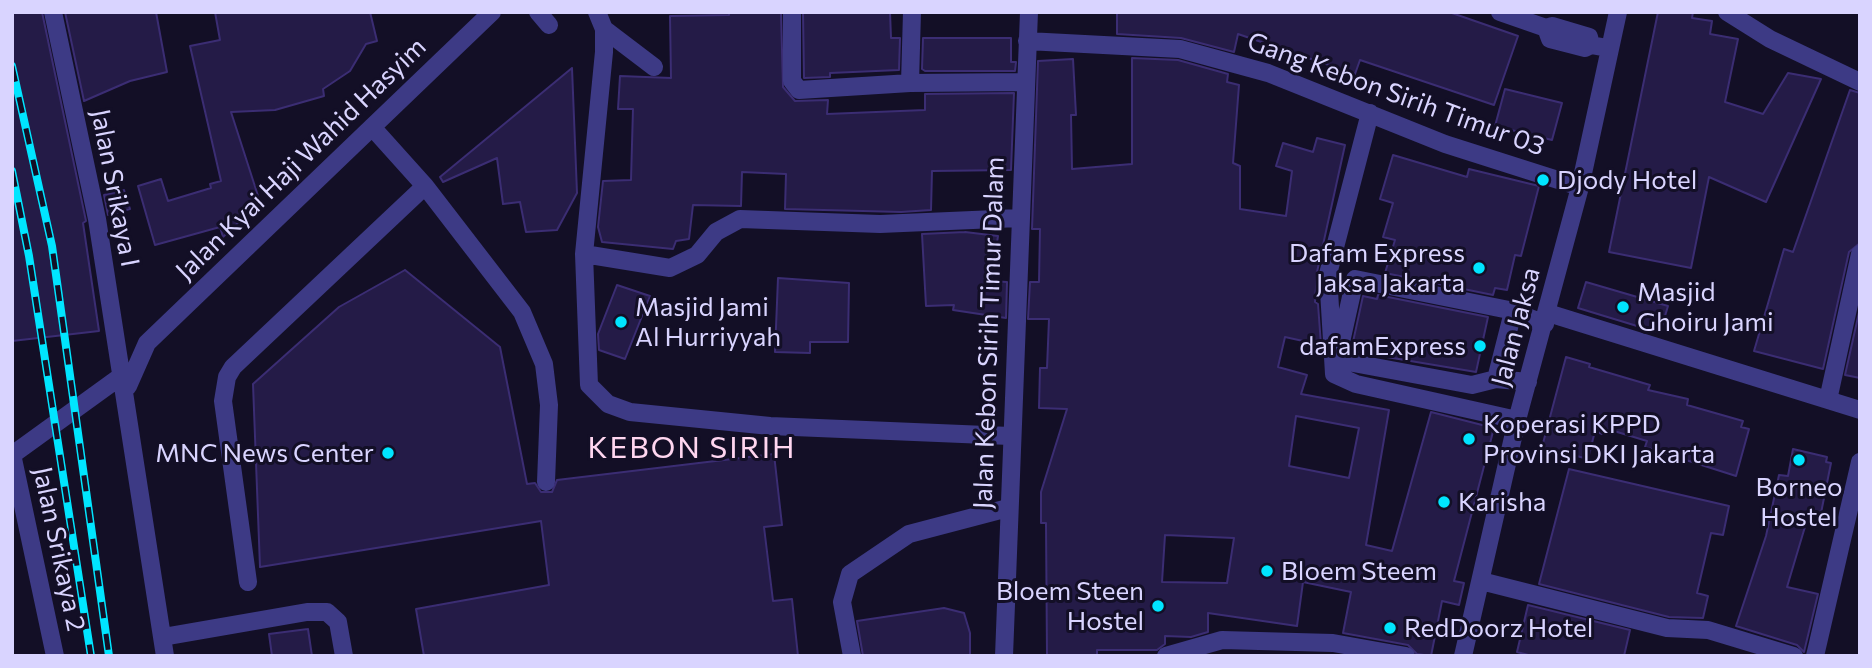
<!DOCTYPE html>
<html>
<head>
<meta charset="utf-8">
<style>
	body { margin:0 }
	#map { position:relative; width:1872px; height:668px; overflow:hidden; background:#130f26; font-family:Commissioner,sans-serif }
	canvas { display:block }
	.frame { position:absolute; inset:0; border:14px solid #d9d4ff; pointer-events:none }
</style>
</head>
<body>
<div id="map">
<canvas width="1872" height="668"></canvas>
<div class="frame"></div>
</div>
<script>
const context = document.querySelector('canvas').getContext('2d');
context.lineJoin = 'round';
function fill(path, color) {
  context.fillStyle = color;
  context.fill(path, 'evenodd');
}
function toPath(rows) {
  const path = new Path2D();
  for (const r of rows) {
    path.moveTo(r[0], r[1]);
    for (let i = 2; i < r.length; i += 2) path.lineTo(r[i], r[i + 1]);
  }
  return path;
}
function trace(path, color, width, dash) {
  context.strokeStyle = color;
  context.lineWidth = width;
  context.lineCap = dash ? 'butt' : 'round';
  context.setLineDash(dash || []);
  context.stroke(path);
}
function write(font, color, halo, rows, align = 'center') {
  context.font = font + ' Commissioner,sans-serif';
  context.lineWidth = 6;
  context.setLineDash([]);
  context.textBaseline = 'middle';
  context.strokeStyle = halo;
  context.fillStyle = color;
  for (const [text, x, y, turn = 0] of rows) {
    context.save();
    context.translate(x, y);
    context.rotate((+turn || 0) * Math.PI / 180);
    context.textAlign = isNaN(turn) ? turn : align;
    if (halo) context.strokeText(text, 0, 0);
    context.fillText(text, 0, 0);
    context.restore();
  }
}
const building = toPath([
	[12,12,42,12,86,221,83,223,99,331,12,341,12,12],
	[65,12,156,12,167,72,130,81,84,101,65,12],
	[215,12,370,12,377,41,366,44,350,71,323,89,324,96,275,110,231,112,260,202,223,237,220,227,155,245,138,186,161,179,168,201,211,188,210,184,221,181,190,46,220,40,215,12],
	[729,12,781,12,783,87,795,101,828,100,827,114,925,110,925,94,1014,93,1011,170,932,171,931,210,901,212,785,209,786,174,742,172,741,206,693,205,689,239,676,241,673,249,602,242,598,227,603,181,631,180,633,109,618,109,620,76,671,78,670,16,729,15,729,12],
	[803,12,890,12,891,38,900,38,899,70,830,73,830,77,804,78,803,12],
	[1117,12,1449,12,1518,36,1494,105,1360,60,1355,74,1238,34,1234,52,1181,38,1117,34,1117,12],
	[1658,12,1693,12,1692,18,1712,21,1710,34,1738,39,1725,102,1763,114,1788,73,1821,79,1766,202,1709,177,1691,268,1609,252,1658,12],
	[923,38,1011,38,1011,62,1016,62,1015,71,925,71,922,69,923,38],
	[1132,58,1178,60,1228,74,1227,82,1239,85,1233,163,1240,166,1240,209,1286,216,1292,171,1276,166,1283,143,1313,152,1317,138,1345,145,1317,272,1315,302,1318,304,1321,345,1285,337,1278,367,1307,375,1301,394,1389,410,1366,545,1392,551,1431,412,1494,428,1454,581,1464,583,1459,605,1442,601,1431,656,1417,654,1408,645,1343,633,1351,592,1303,582,1297,626,1208,613,1208,632,1191,637,1165,636,1165,644,1157,650,1097,650,1097,656,1047,656,1046,523,1041,523,1041,492,1067,409,1039,408,1040,368,1047,368,1049,319,1028,319,1030,282,1039,282,1040,229,1032,229,1038,61,1073,59,1076,115,1071,115,1072,169,1132,164,1132,58],
	[1296,416,1359,428,1349,478,1289,466,1296,416],
	[1165,535,1234,538,1227,583,1162,582,1165,535],
	[572,68,577,193,557,230,526,232,520,202,503,204,497,158,443,182,440,177,572,68],
	[1505,89,1562,103,1552,140,1495,126,1505,89],
	[1850,90,1860,93,1860,243,1849,252,1823,369,1754,351,1784,249,1793,252,1850,90],
	[1393,155,1467,177,1469,169,1539,186,1521,256,1515,255,1507,290,1495,288,1493,295,1385,273,1395,240,1383,237,1393,203,1380,199,1393,155],
	[124,190,130,209,108,215,104,195,124,190],
	[965,232,998,236,991,281,1007,282,1006,318,953,310,954,305,926,306,922,234,965,232],
	[405,270,500,347,527,484,535,483,541,492,552,492,557,480,774,454,782,525,764,527,773,601,792,599,798,656,424,656,416,609,549,585,541,521,260,567,253,384,339,307,405,270],
	[778,278,849,283,848,342,810,342,810,353,775,352,778,278],
	[1586,282,1668,306,1660,333,1578,308,1586,282],
	[617,285,650,296,625,359,599,350,598,334,617,285],
	[1378,295,1488,317,1476,372,1351,351,1363,296,1377,299,1378,295],
	[1860,308,1860,378,1845,375,1860,308],
	[1566,357,1590,364,1589,367,1650,385,1648,390,1688,399,1687,405,1743,421,1741,427,1749,429,1736,476,1645,447,1647,441,1604,428,1602,434,1595,431,1588,459,1542,447,1566,357],
	[1793,449,1827,457,1826,462,1831,463,1821,513,1810,510,1787,587,1818,594,1804,652,1797,645,1736,626,1766,536,1779,475,1788,476,1793,449],
	[1569,469,1729,506,1723,535,1711,533,1697,593,1708,596,1703,618,1669,617,1539,584,1569,469],
	[1528,605,1630,630,1624,656,1532,656,1517,652,1528,605],
	[944,608,964,613,970,633,970,656,863,656,857,621,944,608],
	[308,629,312,656,272,656,269,634,308,629]
]);
fill(building, '#241b47');
trace(building, '#3b2d73', 2);
trace(toPath([
	[53,12,97,219,165,656],
	[538,12,549,25],
	[597,12,604,29,604,52,584,254,589,385,608,404,630,412,770,426,1010,436],
	[792,12,792,81,799,90,910,83,1026,82],
	[1500,12,1546,28,1552,26,1589,37,1591,45],
	[1727,12,1770,39,1860,82],
	[1546,28,1550,39,1585,48,1591,45,1602,47],
	[604,29,654,67],
	[1027,41,1180,49,1268,73,1445,144,1580,187],
	[910,83,912,12],
	[1370,113,1328,274,1334,374,1356,384,1517,420],
	[372,127,425,186,522,312,544,364,549,405,546,482],
	[584,254,670,268,697,255,716,232,740,219,880,224,1019,218],
	[1548,313,1860,410],
	[1496,379,1513,312],
	[1528,382,1496,379,1472,385,1337,360,1355,279,1509,310,1545,324],
	[128,386,147,343,492,12],
	[1828,400,1860,254],
	[12,454,55,656],
	[12,455,124,374],
	[1481,581,1667,628,1708,630,1794,656],
	[248,582,223,401,227,377,233,367,425,186],
	[163,637,307,612,327,612,338,622,344,656],
	[852,656,842,602,850,574,909,534,1008,508],
	[1004,656,1029,12],
	[1166,656,1222,640,1333,643,1406,656],
	[1463,656,1517,420,1580,187,1618,12],
	[1815,656,1860,462]
]), '#3d3a85', 18);
const rail = toPath([
	[12,66,52,246,109,656],
	[12,171,29,256,91,656]
]);
trace(rail, '#00e5ff', 8);
trace(rail, '#130f26', 5, [16]);
for (const [x, y, r, color] of [
	[1543,180,7,"#00e5ff"],
	[1479,268,7,"#00e5ff"],
	[1623,307,7,"#00e5ff"],
	[621,322,7,"#00e5ff"],
	[1480,346,7,"#00e5ff"],
	[1469,439,7,"#00e5ff"],
	[388,453,7,"#00e5ff"],
	[1799,460,7,"#00e5ff"],
	[1444,502,7,"#00e5ff"],
	[1267,571,7,"#00e5ff"],
	[1158,606,7,"#00e5ff"],
	[1390,628,7,"#00e5ff"]
]) {
  const dot = new Path2D();
  dot.arc(x, y, r, 0, 2 * Math.PI);
  context.fillStyle = color;
  context.fill(dot);
  trace(dot, '#130f26', 2.5);
}
write('26px', '#d9d4ff', '#130f26', [
	["Gang Kebon Sirih Timur 03",1396,94,20],
	["Jalan Kyai Haji Wahid Hasyim",301,159,-44],
	["Jalan Srikaya I",115,188,79],
	["Jalan Jaksa",1516,327,-75],
	["Jalan Kebon Sirih Timur Dalam",989,333,-88],
	["Jalan Srikaya 2",59,549,78]
]);
write('26px', '#d9d4ff', '#130f26', [
	["Djody Hotel",1557,180],
	["Dafam Express",1465,253,"right"],
	["Jaksa Jakarta",1465,283,"right"],
	["Masjid",1637,292],
	["Ghoiru Jami",1637,322],
	["Masjid Jami",635,307],
	["Al Hurriyyah",635,337],
	["dafamExpress",1466,346,"right"],
	["Koperasi KPPD",1483,424],
	["Provinsi DKI Jakarta",1483,454],
	["MNC News Center",374,453,"right"],
	["Borneo",1799,487,"center"],
	["Hostel",1799,517,"center"],
	["Karisha",1458,502],
	["Bloem Steem",1281,571],
	["Bloem Steen",1144,591,"right"],
	["Hostel",1144,621,"right"],
	["RedDoorz Hotel",1404,628]
], 'left');
context.letterSpacing = '2px';
write('30px', '#ffd6f0', '#130f26', [
	["KEBON SIRIH",692,448]
]);
context.letterSpacing = '0px';
</script>
</body>
</html>
